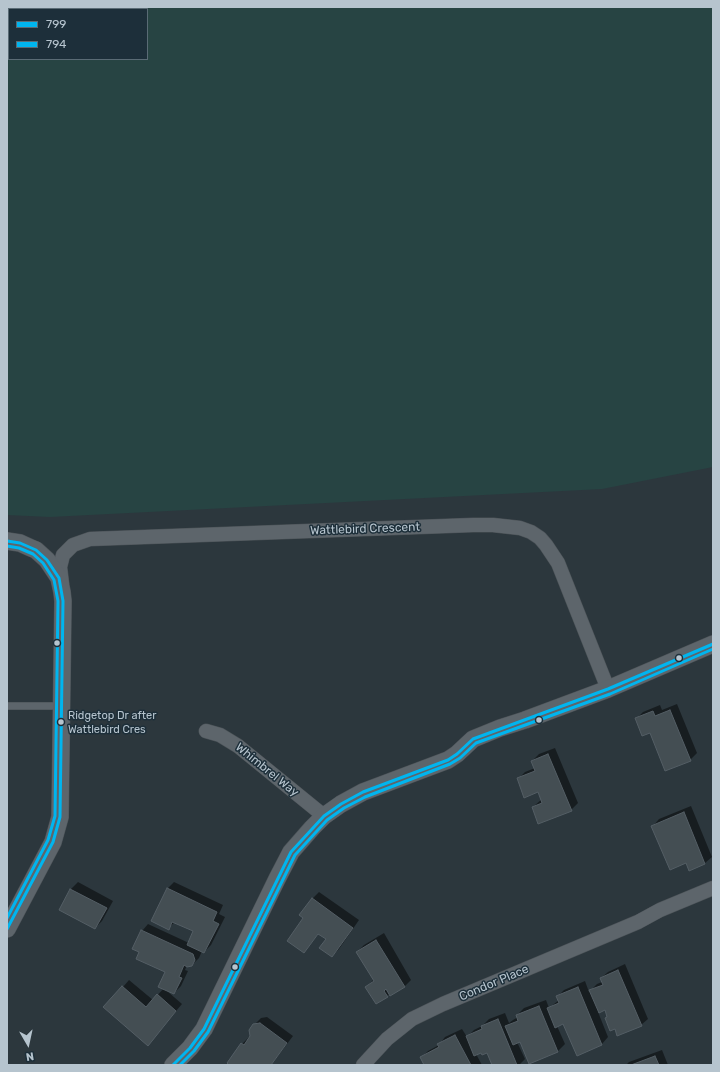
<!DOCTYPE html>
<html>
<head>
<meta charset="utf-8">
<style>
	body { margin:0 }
	#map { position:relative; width:720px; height:1072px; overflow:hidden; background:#2c373d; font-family:Rubik,sans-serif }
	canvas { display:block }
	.frame { position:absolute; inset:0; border:8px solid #b6c4ce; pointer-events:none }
	.legend { position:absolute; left:8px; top:8px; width:140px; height:52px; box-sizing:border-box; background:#1d2f3a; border:1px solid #5a6b75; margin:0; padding:5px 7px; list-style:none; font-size:12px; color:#b6c4ce }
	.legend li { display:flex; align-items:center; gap:8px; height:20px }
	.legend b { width:20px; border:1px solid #5a6b75 }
	.north { position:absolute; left:8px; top:1024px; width:40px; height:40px; -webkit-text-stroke:3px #1d2f3a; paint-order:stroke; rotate:171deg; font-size:11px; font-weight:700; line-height:16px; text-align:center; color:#b6c4ce }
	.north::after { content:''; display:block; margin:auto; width:14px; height:18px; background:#b6c4ce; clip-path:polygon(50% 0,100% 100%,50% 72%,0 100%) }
</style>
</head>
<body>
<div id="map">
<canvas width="720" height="1072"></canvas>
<div class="frame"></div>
<ul class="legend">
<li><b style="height:5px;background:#00b5ef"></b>799</li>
<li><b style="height:5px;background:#00b5ef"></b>794</li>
</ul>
<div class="north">N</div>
</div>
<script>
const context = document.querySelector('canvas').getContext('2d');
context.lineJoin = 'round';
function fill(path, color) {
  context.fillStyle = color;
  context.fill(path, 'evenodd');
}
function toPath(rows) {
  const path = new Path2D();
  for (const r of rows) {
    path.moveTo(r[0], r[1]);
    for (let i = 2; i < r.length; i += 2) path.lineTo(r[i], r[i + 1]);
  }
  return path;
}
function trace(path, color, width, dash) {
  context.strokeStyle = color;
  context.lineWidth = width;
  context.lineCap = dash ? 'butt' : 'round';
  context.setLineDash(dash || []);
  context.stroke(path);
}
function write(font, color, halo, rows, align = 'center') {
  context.font = font + ' Rubik,sans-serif';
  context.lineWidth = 3;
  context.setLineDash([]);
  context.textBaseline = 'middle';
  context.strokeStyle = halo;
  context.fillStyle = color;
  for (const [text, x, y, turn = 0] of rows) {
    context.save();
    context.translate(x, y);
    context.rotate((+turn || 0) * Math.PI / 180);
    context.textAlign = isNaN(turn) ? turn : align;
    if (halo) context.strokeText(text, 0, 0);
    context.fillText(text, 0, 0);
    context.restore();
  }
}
fill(toPath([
	[7,7,713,7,713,467,602,489,50,517,7,515],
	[9,9,147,9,147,59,9,59]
]), '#274443');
fill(toPath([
	[677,704,697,753,690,760,651,732,636,719,643,712,660,705,662,710],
	[555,748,578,803,571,810,533,807,542,799,538,791,518,779,525,772,535,768,532,761,539,754],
	[691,806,712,857,705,863,690,869,687,862,653,826,659,819],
	[78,882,113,901,102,921,95,928,60,909,71,889],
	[174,882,223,905,219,914,225,917,211,945,204,952,202,951,199,958,192,965,187,965,185,970,188,971,181,986,174,993,167,991,182,1004,148,1044,123,987,129,980,153,1000,164,988,166,972,140,952,142,931,148,924,189,943,195,931,175,922,168,928,167,889],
	[319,892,359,920,339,949,332,956,327,939,319,933,304,952,305,917,312,899],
	[384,933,411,980,405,986,387,996,367,987,374,979,357,952,364,945],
	[625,964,648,1019,641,1025,615,1028,605,1009,598,1012,608,1037,602,1044,564,1023,557,1026,565,1044,558,1051,530,1063,520,1040,517,1042,525,1059,519,1065,493,1065,487,1052,482,1051,476,1054,482,1065,425,1065,421,1058,428,1051,439,1045,445,1037,462,1029,467,1037,474,1030,482,1026,489,1019,505,1013,509,1023,513,1020,518,1017,517,1015,524,1008,546,1000,549,1008,559,1000,557,997,564,990,585,981,589,992,597,984,602,982,601,978,608,972],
	[267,1017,293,1036,271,1065,231,1065,242,1044,249,1037,250,1038,254,1025,261,1018],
	[662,1050,668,1065,626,1065,629,1062]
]), '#0007');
const building = toPath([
	[670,710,691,761,665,771,650,733,642,736,635,718,653,711,655,716,670,710],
	[548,754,572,811,538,824,532,807,542,803,538,792,524,798,517,778,535,771,531,761,548,754],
	[684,812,705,864,689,871,686,863,670,870,651,826,684,812],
	[167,888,217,912,213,921,219,924,204,953,187,945,193,931,172,922,169,930,151,921,167,888],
	[70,889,107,908,95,929,59,910,70,889],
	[312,898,353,928,332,957,319,948,326,939,318,934,304,953,287,941,303,918,299,915,312,898],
	[141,930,193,954,195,960,192,966,187,967,184,965,179,977,182,978,174,994,158,987,165,972,136,959,139,952,132,949,141,930],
	[376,940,405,987,390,996,386,989,384,991,388,997,376,1004,365,987,374,981,356,952,376,940],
	[618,970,642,1026,617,1036,615,1029,610,1031,605,1018,607,1017,605,1010,599,1013,589,990,603,985,600,978,618,970],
	[122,986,146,1007,157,994,176,1011,148,1046,103,1007,122,986],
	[578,987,602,1045,577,1056,563,1024,555,1028,547,1008,559,1003,556,996,578,987],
	[539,1006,558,1052,529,1064,520,1042,513,1045,505,1026,518,1021,516,1015,539,1006],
	[498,1019,517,1065,492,1065,487,1053,482,1055,481,1053,474,1056,466,1036,482,1029,481,1026,498,1019],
	[260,1023,287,1043,271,1065,229,1065,227,1063,241,1043,244,1045,250,1036,249,1030,253,1024,260,1023],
	[455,1035,471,1065,424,1065,420,1057,439,1047,437,1044,455,1035],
	[655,1056,659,1065,631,1065,655,1056]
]);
fill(building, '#444e53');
trace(building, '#545e65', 1);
const service = toPath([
	[7,706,62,706]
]);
const minor = toPath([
	[62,584,60,567,63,555,73,545,90,539,473,525,493,525,520,528,531,532,540,538,546,545,558,563,608,689],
	[206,731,220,735,238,746,324,816],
	[363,1065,387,1039,412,1019,443,1004,638,922,660,910,713,888]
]);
const tertiary = toPath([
	[7,541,20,543,31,548,36,550,47,560,59,578,62,592,63,601,60,817,53,842,7,929],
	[173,1065,190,1048,204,1029,277,879,291,852,312,828,324,816,341,804,363,792,448,760,457,754,473,739,500,728,525,720,608,689,713,644]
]);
trace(service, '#4b5257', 8);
trace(minor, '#4b5257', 15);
trace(tertiary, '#4b5257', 18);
trace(service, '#5d656b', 7);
trace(minor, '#5d656b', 14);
trace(tertiary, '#5d656b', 17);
trace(toPath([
	[7,541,20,543,36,550,47,560,59,578,63,601,60,817,53,842,7,929],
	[173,1065,190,1048,204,1029,291,852,324,816,341,804,363,792,448,760,457,754,473,739,608,689,713,644]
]), '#00b5ef', 3);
trace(toPath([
	[7,546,19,548,33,554,43,563,54,580,58,601,55,816,48,840,7,918],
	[180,1065,194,1051,208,1032,295,855,327,820,344,808,365,797,450,764,460,758,476,743,610,694,713,649]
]), '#00b5ef', 3);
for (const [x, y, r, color] of [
	[57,643,3.5,"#b6c4ce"],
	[679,658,3.5,"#b6c4ce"],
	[539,720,3.5,"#b6c4ce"],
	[61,722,3.5,"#b6c4ce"],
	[235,967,3.5,"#b6c4ce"]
]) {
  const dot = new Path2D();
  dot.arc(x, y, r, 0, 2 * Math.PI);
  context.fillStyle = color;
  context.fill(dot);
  trace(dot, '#1d2f3a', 1.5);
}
write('11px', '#b6c4ce', '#1d2f3a', [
	["Ridgetop Dr after",68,716],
	["Wattlebird Cres",68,730]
], 'left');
write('12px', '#b6c4ce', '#1d2f3a', [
	["Wattlebird Crescent",365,529,-2],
	["Whimbrel Way",267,770,39],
	["Condor Place",494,983,-23]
]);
</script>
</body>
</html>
